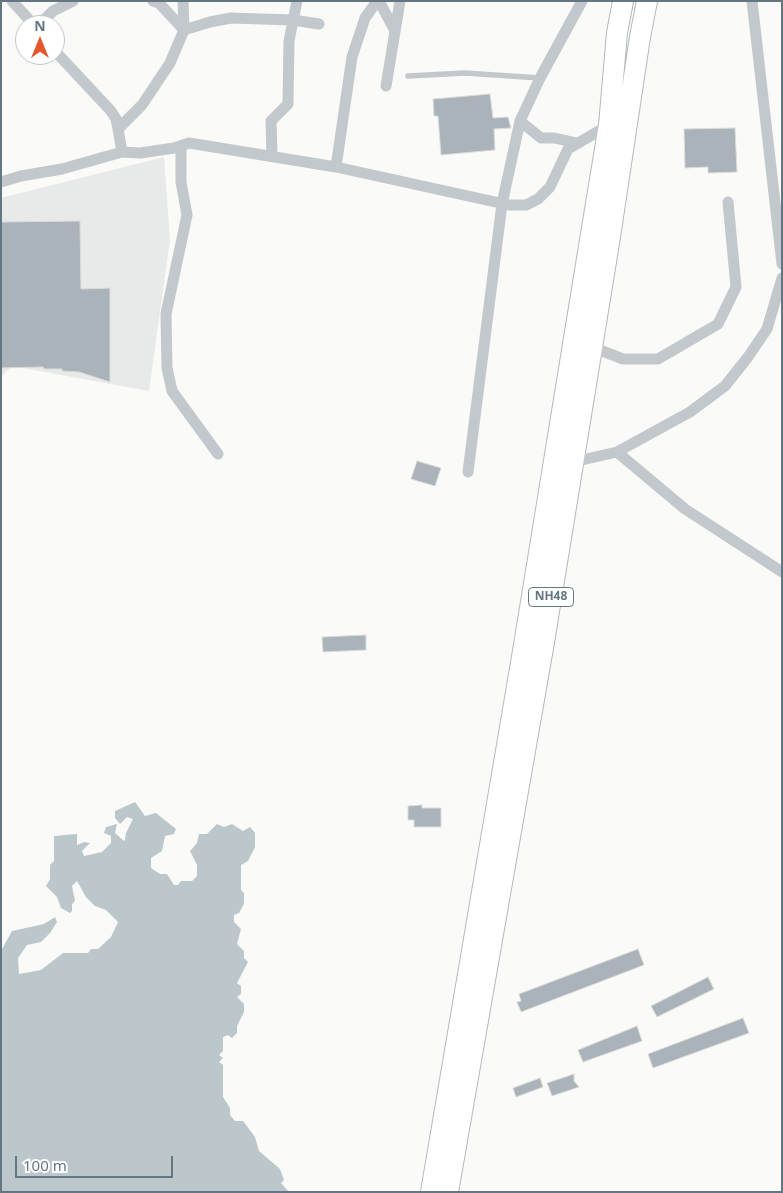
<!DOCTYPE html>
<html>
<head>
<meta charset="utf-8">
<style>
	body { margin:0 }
	#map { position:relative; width:783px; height:1193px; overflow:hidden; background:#fafaf8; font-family:"Noto Sans",sans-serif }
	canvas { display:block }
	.frame { position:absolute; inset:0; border:2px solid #657683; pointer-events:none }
	.north { position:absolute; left:15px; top:15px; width:50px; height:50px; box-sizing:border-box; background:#fff; border:1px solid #c1c8cd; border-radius:50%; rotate:0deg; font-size:14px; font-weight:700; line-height:20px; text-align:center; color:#657683 }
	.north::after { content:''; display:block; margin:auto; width:18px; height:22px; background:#e4572e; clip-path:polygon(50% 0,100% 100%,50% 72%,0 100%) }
	.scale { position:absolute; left:15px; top:1156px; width:158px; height:22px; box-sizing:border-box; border:2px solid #657683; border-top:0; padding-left:6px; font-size:15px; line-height:18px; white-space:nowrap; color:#657683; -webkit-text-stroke:4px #fff; paint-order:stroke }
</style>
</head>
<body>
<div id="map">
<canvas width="783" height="1193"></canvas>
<div class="frame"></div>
<div class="north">N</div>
<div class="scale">100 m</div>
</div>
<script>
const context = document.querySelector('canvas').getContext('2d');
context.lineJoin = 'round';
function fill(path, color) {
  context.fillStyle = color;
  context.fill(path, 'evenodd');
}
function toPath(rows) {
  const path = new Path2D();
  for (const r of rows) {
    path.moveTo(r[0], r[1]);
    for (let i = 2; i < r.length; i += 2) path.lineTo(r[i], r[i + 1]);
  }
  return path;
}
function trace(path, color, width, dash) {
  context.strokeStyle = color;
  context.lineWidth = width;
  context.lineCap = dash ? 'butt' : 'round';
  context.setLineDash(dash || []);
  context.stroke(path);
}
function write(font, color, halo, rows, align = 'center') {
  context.font = font + ' "Noto Sans",sans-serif';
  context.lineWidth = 5;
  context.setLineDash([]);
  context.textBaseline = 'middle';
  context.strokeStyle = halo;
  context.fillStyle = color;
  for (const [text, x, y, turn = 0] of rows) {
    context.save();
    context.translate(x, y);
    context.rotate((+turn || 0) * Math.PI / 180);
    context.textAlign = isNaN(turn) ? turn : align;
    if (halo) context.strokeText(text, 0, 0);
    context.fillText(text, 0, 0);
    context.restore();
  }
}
fill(toPath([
	[164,157,170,240,149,391,12,366,1,377,1,198]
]), '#e8e9e9');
fill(toPath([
	[135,802,145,816,156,813,176,829,174,834,165,836,162,851,151,858,151,868,160,874,167,874,174,885,178,885,181,881,192,881,197,876,197,865,190,851,197,843,199,834,207,834,217,824,224,827,232,824,243,831,250,827,255,833,255,847,248,861,241,865,241,890,244,893,244,904,239,913,234,915,234,922,241,929,237,944,244,951,244,958,248,962,237,983,241,986,241,994,237,997,244,1004,244,1012,237,1026,237,1033,232,1038,228,1035,223,1037,223,1051,219,1055,223,1058,219,1062,223,1065,223,1097,230,1108,230,1115,235,1121,243,1121,255,1137,259,1151,280,1169,284,1180,281,1183,289,1192,1,1192,1,951,12,931,44,924,55,917,57,922,50,933,41,942,27,945,18,958,19,974,41,970,63,953,88,953,91,949,98,949,111,937,118,922,106,910,95,906,86,897,77,881,72,886,75,901,72,904,72,911,70,913,61,908,57,897,46,886,50,879,50,865,54,861,54,836,77,834,77,845,84,842,90,843,82,851,84,856,102,852,111,843,111,836,104,833,106,827,117,824,115,833,124,841,125,840,126,833,133,819,127,817,120,824,115,818,115,811]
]), '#bbc7cb');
const building = toPath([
	[490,94,493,118,508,117,511,128,494,129,495,150,441,155,438,116,434,116,433,99,490,94],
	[735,128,737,172,708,173,708,167,685,168,684,129,735,128],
	[80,221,81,289,110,288,110,382,79,372,62,371,62,369,44,369,43,367,1,368,1,222,80,221],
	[417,461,441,468,435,486,411,479,417,461],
	[366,635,366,650,323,652,322,637,366,635],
	[422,805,422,808,441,808,441,827,414,827,414,820,408,820,408,806,422,805],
	[638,949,644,965,521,1012,517,1002,521,1001,519,994,638,949],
	[708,977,714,989,657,1017,651,1006,708,977],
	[743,1018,749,1033,653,1068,648,1054,743,1018],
	[637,1026,642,1041,583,1062,578,1050,637,1026],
	[574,1074,574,1081,579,1087,552,1096,547,1083,574,1074],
	[540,1078,543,1087,516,1097,513,1088,540,1078]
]);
fill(building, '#aab3b9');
trace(building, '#dcdcda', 1);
const highway = toPath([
	[431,1192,523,651,591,234,609,125,617,33,623,1],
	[448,1192,544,642,610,237,640,37,647,1]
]);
trace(highway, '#b4b9bd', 22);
trace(toPath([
	[408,76,465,73,540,78]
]), '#c3c8cc', 5.5);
trace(toPath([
	[12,1,34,25],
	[153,1,159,3,184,30,210,22,231,18,293,20,319,24],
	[379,1,395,31],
	[752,1,782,264],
	[39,25,53,11,73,1],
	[55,51,111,111,116,119,118,129,122,152],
	[386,86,400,1],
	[118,129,142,105,170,63,184,30,183,1],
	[577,143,554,138,541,138,520,121,540,78,582,1],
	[181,146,181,182,187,215,166,314,167,368,172,391,218,454],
	[272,156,271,121,288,104,289,41,297,1],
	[336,167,352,57,365,18,377,1],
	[1,182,21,176,62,169,122,152,140,153,174,148,189,143,336,167,509,205,526,205,538,199,550,187,568,149,609,125],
	[592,347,623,359,658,359,718,324,736,287,728,202],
	[617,452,690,412,725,386,748,357,767,329,782,278],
	[573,462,617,452,685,509,782,572],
	[468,472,502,204,520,121]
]), '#c3c8cc', 11);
trace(highway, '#fff', 20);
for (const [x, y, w] of [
	[551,597,45]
]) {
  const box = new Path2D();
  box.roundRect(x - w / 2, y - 9.5, w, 19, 4);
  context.fillStyle = '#fff';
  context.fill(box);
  trace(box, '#657683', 1);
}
write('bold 12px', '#657683', null, [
	["NH48",551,597]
]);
</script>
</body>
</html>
